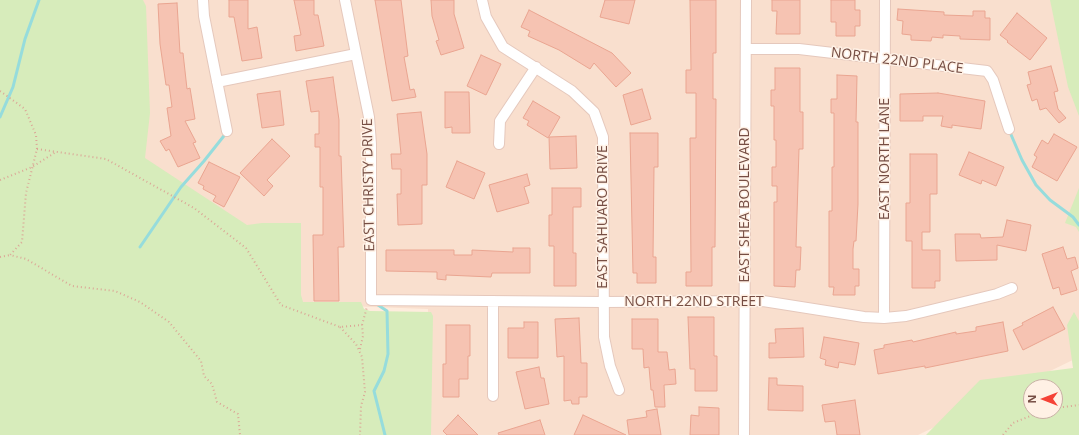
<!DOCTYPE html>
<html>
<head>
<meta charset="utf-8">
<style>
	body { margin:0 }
	#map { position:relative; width:1079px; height:435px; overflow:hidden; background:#feecdd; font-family:"Open Sans",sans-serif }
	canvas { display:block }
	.north { position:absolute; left:1023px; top:379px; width:40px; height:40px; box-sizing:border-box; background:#fff1e5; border:1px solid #c8b0a5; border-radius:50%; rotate:270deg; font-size:11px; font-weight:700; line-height:16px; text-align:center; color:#764e44 }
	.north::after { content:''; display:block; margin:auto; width:14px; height:18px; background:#f54236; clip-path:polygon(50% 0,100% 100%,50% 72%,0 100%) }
</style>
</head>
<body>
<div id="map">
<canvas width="1079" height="435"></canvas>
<div class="north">N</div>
</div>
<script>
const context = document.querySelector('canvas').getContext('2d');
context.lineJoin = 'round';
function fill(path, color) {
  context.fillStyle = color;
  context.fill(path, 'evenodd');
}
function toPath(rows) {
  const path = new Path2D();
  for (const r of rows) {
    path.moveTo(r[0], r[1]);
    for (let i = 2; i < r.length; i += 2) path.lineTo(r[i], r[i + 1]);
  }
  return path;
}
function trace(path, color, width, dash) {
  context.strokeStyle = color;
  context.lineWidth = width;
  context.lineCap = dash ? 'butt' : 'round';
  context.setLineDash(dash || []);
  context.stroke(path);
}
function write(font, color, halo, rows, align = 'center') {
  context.font = font + ' "Open Sans",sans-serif';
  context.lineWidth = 3;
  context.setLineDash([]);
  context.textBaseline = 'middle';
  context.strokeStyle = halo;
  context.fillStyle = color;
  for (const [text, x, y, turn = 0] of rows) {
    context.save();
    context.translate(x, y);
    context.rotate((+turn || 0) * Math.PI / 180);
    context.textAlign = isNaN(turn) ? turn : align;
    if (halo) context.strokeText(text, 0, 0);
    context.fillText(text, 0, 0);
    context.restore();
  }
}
fill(toPath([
	[0,0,1060,0,1079,80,1079,357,918,435,427,435,428,309,292,304,248,231,138,168]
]), '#f9dfce');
fill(toPath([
	[0,0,143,0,146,6,150,113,145,158,247,225,262,223,301,223,301,295,303,302,361,302,364,309,370,311,431,312,433,316,431,435,0,435],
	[1050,0,1079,0,1079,116,1068,87],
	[1079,188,1079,232,1076,227,1065,223],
	[1074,312,1079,321,1079,435,926,435,980,380,1073,368,1067,325],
	[1031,387,1055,387,1055,411,1031,411]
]), '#d7ecbb');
trace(toPath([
	[0,117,13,87,25,39,39,0],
	[1009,130,1022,160,1036,185,1050,200,1073,217,1079,225],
	[140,247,181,187,204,161,227,132],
	[375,303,387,311,388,354,384,371,374,391,385,435]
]), '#96dcdc', 3);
const building = toPath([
	[229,0,248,0,248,29,257,27,262,58,242,61,234,17,229,17,229,0],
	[294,0,314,0,314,15,318,15,324,46,296,51,294,36,301,35,294,0],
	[375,0,401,0,408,56,404,57,410,90,414,89,416,97,392,101,375,0],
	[431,0,454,0,454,14,464,48,441,55,436,41,439,40,432,16,431,0],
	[605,0,635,0,629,24,600,17,605,0],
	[690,0,716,0,716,53,713,53,713,99,716,99,715,247,712,247,712,286,686,286,686,272,691,272,690,138,696,138,696,93,686,93,686,70,691,70,690,0],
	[772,0,800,0,800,34,776,34,777,11,772,11,772,0],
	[831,0,855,0,855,10,860,10,860,26,855,26,855,36,836,36,836,22,831,22,831,0],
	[177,3,180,53,183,53,187,89,190,88,195,119,185,121,196,142,193,143,200,158,178,167,169,149,166,151,160,141,171,136,167,108,172,107,169,85,166,85,160,44,158,4,177,3],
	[898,9,944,12,944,15,973,16,973,11,985,11,985,18,990,18,990,40,960,39,960,36,943,35,943,38,932,37,931,41,911,40,911,35,902,34,903,21,897,20,898,9],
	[529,10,612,53,631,73,616,87,594,63,590,69,559,50,528,36,530,31,521,27,529,10],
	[1017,13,1047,38,1030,60,1007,42,1008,41,1000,35,1017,13],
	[481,55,501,64,486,95,467,86,481,55],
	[1051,66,1058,91,1054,92,1058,109,1066,118,1059,123,1046,108,1040,110,1037,99,1032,101,1027,85,1031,84,1028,72,1051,66],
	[775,68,800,68,800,112,803,112,803,149,799,149,796,247,801,247,800,270,796,270,795,287,774,286,774,202,777,202,777,186,772,186,772,167,776,167,776,140,774,140,774,106,771,106,771,90,775,90,775,68],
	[837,75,857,76,856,122,858,122,858,204,856,241,854,241,853,249,853,269,859,269,859,286,855,286,855,295,833,295,834,287,829,287,829,211,832,211,832,167,834,167,834,113,831,113,831,99,837,99,837,75],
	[333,77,339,120,339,156,341,156,344,247,338,247,339,301,314,301,313,235,323,235,323,187,320,187,320,147,315,147,315,134,319,134,319,111,311,112,306,81,333,77],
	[642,89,651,119,631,125,623,95,642,89],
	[280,91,284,125,262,128,257,94,280,91],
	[445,92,469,92,470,133,452,133,452,127,445,128,445,92],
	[938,93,985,101,981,129,952,125,952,128,941,126,943,116,923,116,923,121,900,121,900,94,938,93],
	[533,101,560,117,548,138,527,125,529,121,523,118,533,101],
	[421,112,427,154,427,185,422,185,422,224,398,225,397,194,401,194,401,169,392,169,391,154,401,154,397,114,421,112],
	[630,133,658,133,658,167,654,167,653,257,656,257,656,283,637,283,637,273,633,273,630,133],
	[1054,134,1077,147,1057,181,1032,167,1037,157,1034,155,1042,140,1048,144,1054,134],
	[576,136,577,168,550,169,549,137,576,136],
	[272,139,290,156,267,180,273,186,264,196,240,173,272,139],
	[969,152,1004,167,996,186,982,180,981,184,959,175,969,152],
	[910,154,937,154,937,194,930,194,930,232,922,232,922,250,940,250,940,281,935,281,935,288,912,288,912,241,906,241,906,203,910,203,910,154],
	[457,161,485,173,474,199,446,187,457,161],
	[209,162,240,177,224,207,213,201,216,196,203,189,204,186,198,183,209,162],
	[527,174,530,185,524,187,529,203,497,212,489,185,527,174],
	[552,188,581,188,581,207,573,207,573,253,576,253,576,286,554,286,554,246,549,246,549,215,552,215,552,188],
	[1007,220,1031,225,1026,251,997,245,997,260,956,261,955,234,980,234,981,238,1003,237,1007,220],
	[1063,247,1067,259,1075,257,1078,268,1071,271,1077,290,1061,295,1059,287,1053,289,1042,254,1063,247],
	[513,248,530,248,530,273,492,273,491,277,446,275,446,280,437,279,437,272,386,271,386,250,454,250,454,255,472,255,472,250,513,252,513,248],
	[1053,307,1065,329,1023,350,1013,330,1023,325,1022,323,1053,307],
	[688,317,714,317,714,356,717,356,717,391,695,391,695,369,690,369,688,317],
	[579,318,581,363,587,363,587,397,579,397,579,404,572,404,571,400,564,401,564,356,557,357,555,319,579,318],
	[632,319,658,319,658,352,667,352,669,370,675,369,676,384,664,385,665,407,655,407,653,390,651,390,649,367,644,368,643,349,632,349,632,319],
	[524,322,538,322,538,358,508,358,508,328,524,328,524,322],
	[1003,322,1008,351,925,368,925,366,878,374,874,350,884,348,884,345,912,340,913,342,956,332,956,334,976,331,976,327,1003,322],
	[446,325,470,325,470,356,468,356,468,379,459,379,459,397,443,397,443,364,446,364,446,325],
	[803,328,804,357,769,358,769,343,776,343,775,329,803,328],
	[824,337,859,343,855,365,839,362,838,368,825,365,826,360,820,358,824,337],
	[539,367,541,378,544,378,549,404,525,409,516,372,539,367],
	[769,378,777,378,777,385,803,386,803,411,768,410,769,378],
	[855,400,860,435,837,435,835,421,825,422,822,405,855,400],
	[699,407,719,408,719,435,690,435,691,415,699,416,699,407],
	[657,409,661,435,629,435,627,420,647,417,646,411,657,409],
	[458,415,478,435,447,435,443,431,458,415],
	[583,415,626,435,574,435,583,415],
	[540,420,545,435,499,435,498,433,540,420]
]);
fill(building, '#f6c3b2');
trace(building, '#eaa591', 1);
const street = toPath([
	[203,0,204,16,227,131],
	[345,0,369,117,371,144,371,300,603,302,763,301,864,317,884,318,906,316,923,312,997,294,1012,288],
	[482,0,486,17,503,47,572,91,594,112,603,137,604,337,610,366,619,390],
	[746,49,799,49,987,71,993,80,1009,129],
	[217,82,356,54],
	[499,144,500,121,536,67],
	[493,301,493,396],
	[884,318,885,0],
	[744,435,746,0]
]);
trace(street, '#e5c8bc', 12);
trace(toPath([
	[0,91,25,109,36,135,37,149,26,193,22,242,10,255,26,259,72,286,115,291,140,302,169,322,201,361,204,376,212,384,217,402,238,414,240,435],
	[37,149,106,159,194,208,246,248,281,305,340,327,362,325,367,307],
	[0,180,32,167,56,152],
	[0,257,10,255],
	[340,327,356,344,362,357,365,392,361,406,360,435],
	[360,349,363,336,362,325],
	[1055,408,1079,405],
	[1003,435,1013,423,1043,411]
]), '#dba696', 2, [1, 3]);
trace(street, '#fff', 10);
write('14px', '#764e44', '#fff1e5', [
	["NORTH 22ND PLACE",897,61,7],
	["EAST NORTH LANE",885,159,-90],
	["EAST CHRISTY DRIVE",369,185,-91],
	["EAST SHEA BOULEVARD",745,205,-90],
	["EAST SAHUARO DRIVE",603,217,-90],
	["NORTH 22ND STREET",694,302]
]);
</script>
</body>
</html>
